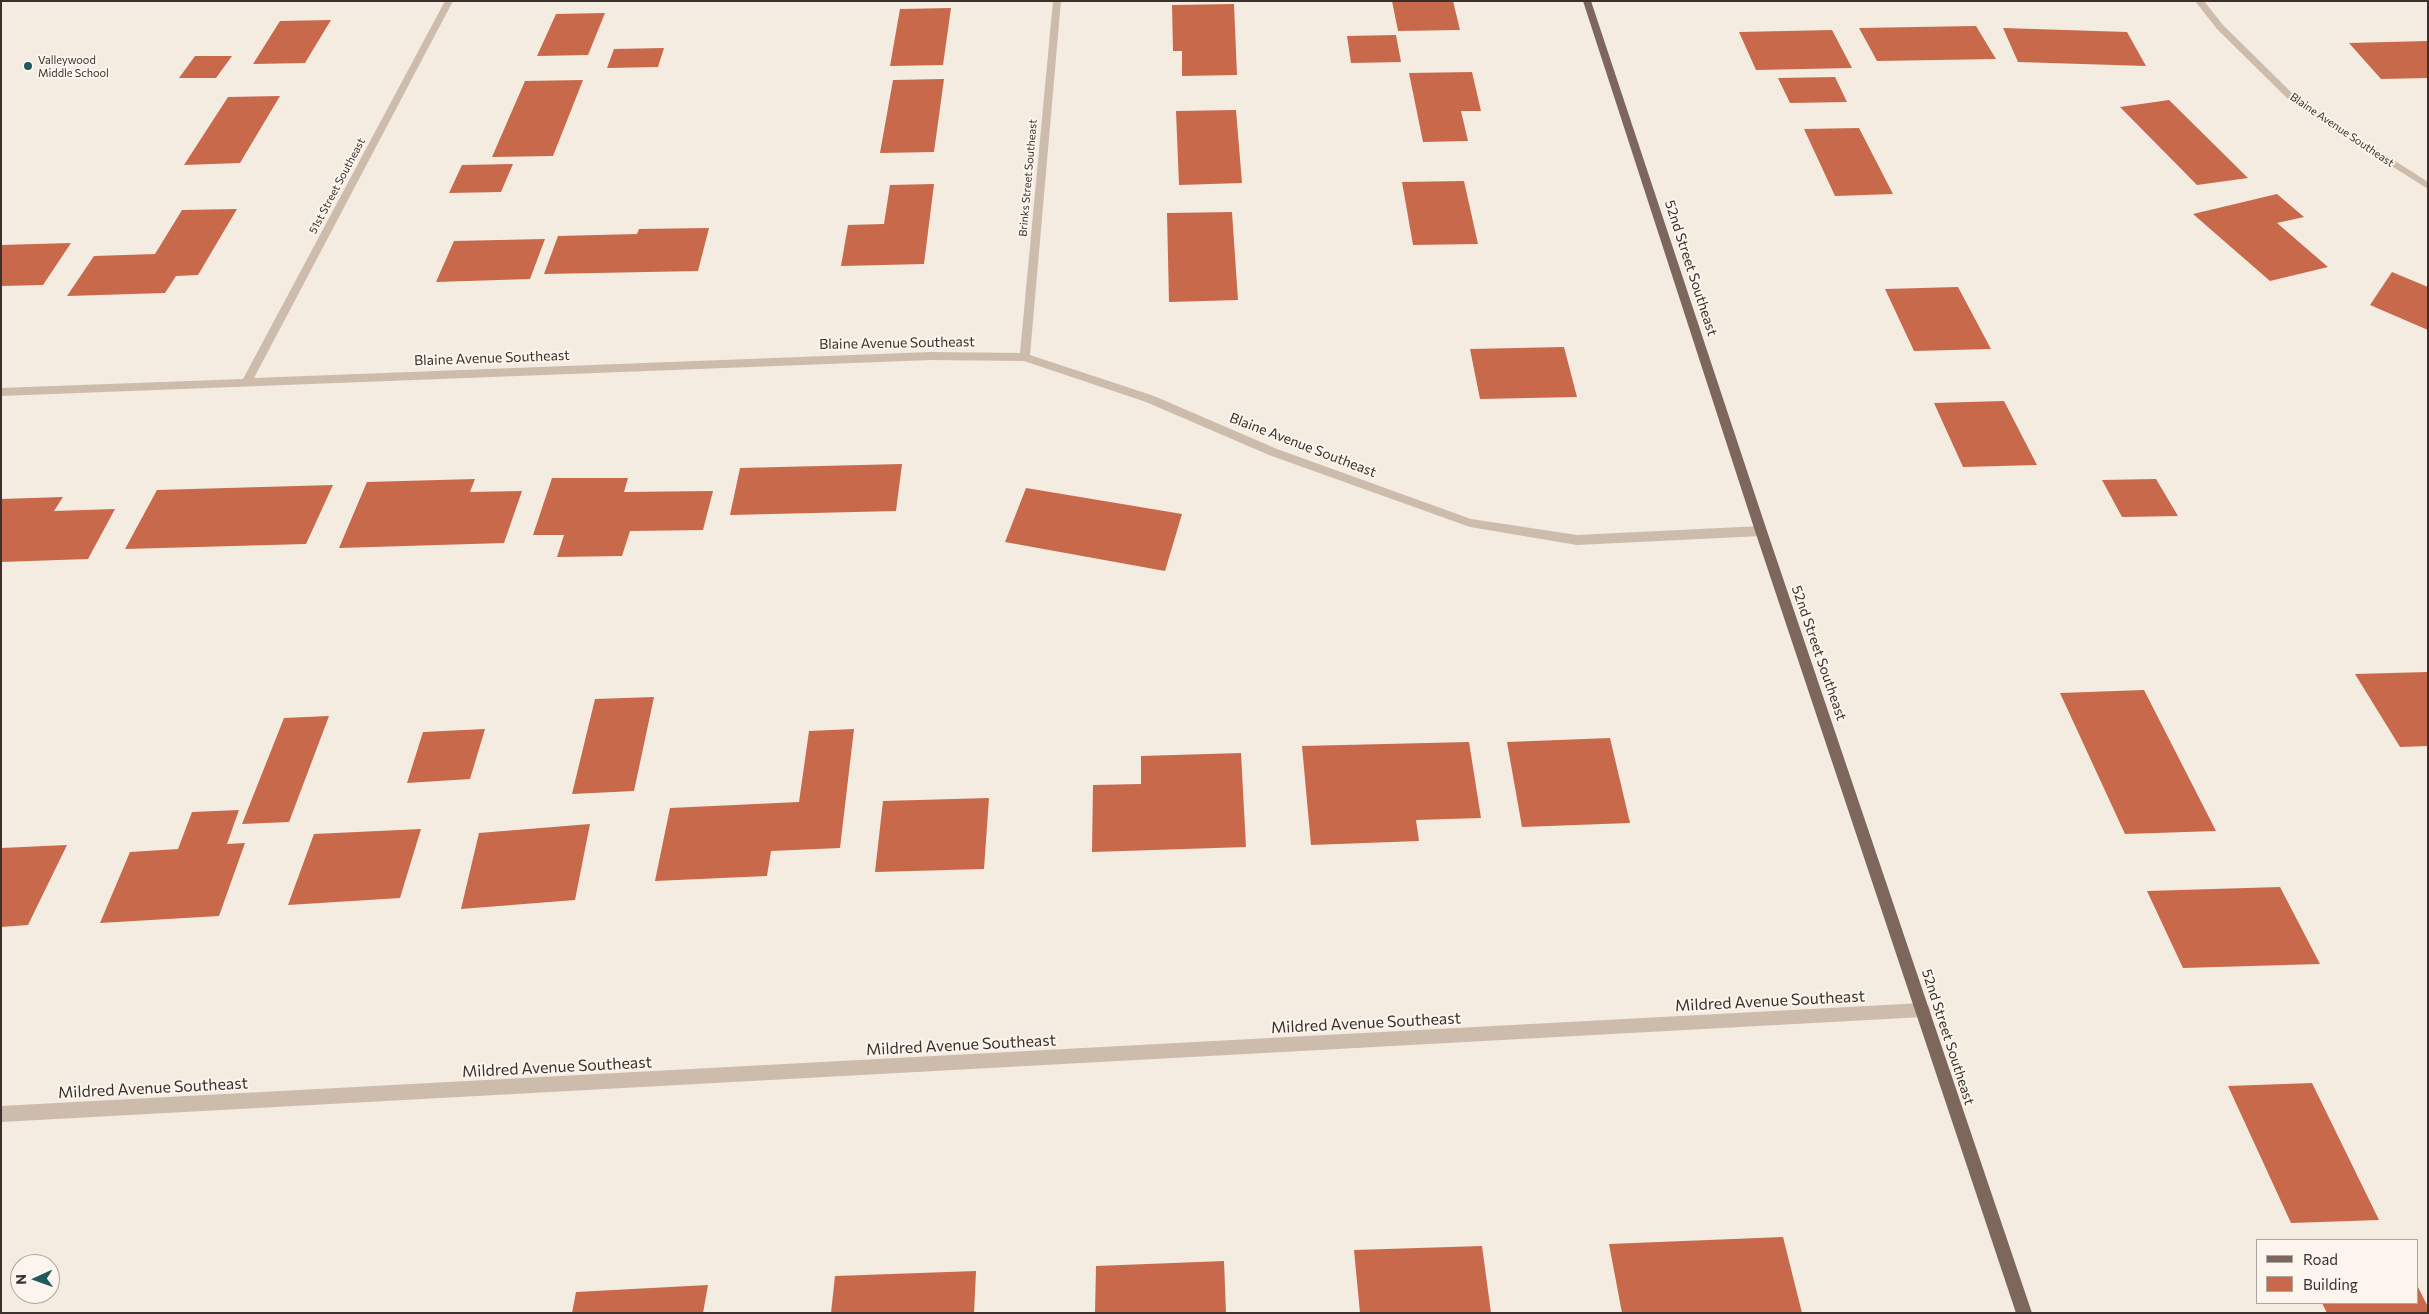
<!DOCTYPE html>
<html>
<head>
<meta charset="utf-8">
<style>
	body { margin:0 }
	#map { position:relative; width:2429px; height:1314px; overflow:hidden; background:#f4ebe1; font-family:Commissioner,sans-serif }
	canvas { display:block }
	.frame { position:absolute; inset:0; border:2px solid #3b302b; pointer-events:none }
	.legend { position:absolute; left:2256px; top:1239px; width:162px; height:65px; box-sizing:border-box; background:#fbf5ee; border:1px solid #aea6a0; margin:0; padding:6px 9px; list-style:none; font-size:15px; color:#3b302b }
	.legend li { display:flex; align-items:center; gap:10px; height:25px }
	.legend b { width:25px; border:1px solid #aea6a0 }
	.north { position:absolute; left:10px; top:1254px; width:50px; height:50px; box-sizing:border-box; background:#fbf5ee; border:1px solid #aea6a0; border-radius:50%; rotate:268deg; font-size:14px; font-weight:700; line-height:20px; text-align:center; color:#3b302b }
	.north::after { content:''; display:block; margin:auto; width:18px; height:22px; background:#1f5a5e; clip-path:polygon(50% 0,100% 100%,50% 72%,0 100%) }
</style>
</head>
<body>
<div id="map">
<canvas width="2429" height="1314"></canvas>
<div class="frame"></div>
<ul class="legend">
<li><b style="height:6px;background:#7d675c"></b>Road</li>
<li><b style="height:14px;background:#c8694b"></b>Building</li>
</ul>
<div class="north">N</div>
</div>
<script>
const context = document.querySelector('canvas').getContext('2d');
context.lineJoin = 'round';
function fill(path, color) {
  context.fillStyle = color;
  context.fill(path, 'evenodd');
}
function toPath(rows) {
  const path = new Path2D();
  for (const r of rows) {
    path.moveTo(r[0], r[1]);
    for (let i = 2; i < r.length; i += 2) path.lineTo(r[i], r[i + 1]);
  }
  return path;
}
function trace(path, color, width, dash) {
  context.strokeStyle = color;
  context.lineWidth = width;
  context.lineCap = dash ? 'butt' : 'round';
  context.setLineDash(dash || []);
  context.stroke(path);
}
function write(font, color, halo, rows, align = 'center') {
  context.font = font + ' Commissioner,sans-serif';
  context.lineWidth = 4;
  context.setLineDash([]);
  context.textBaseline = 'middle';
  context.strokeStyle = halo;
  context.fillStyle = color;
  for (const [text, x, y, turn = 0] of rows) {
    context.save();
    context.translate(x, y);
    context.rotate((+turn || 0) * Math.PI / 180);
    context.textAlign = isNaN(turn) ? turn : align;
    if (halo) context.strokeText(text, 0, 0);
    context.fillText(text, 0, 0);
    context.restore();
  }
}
fill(toPath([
	[1392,1,1453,1,1460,30,1398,31],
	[1234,4,1237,75,1182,76,1182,51,1173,51,1172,5],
	[951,8,943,65,890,66,900,9],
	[605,13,588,55,537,56,556,14],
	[331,20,305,63,253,64,280,21],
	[1976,26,1996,59,1877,61,1859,28],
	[2003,28,2127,32,2146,66,2018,62],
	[1832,30,1852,68,1756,70,1739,32],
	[1396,35,1401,62,1351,63,1347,36],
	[2428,41,2428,78,2381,79,2349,43],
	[664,48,658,67,607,68,614,49],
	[195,56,232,56,216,78,179,78],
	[1472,72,1481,111,1461,111,1468,141,1423,142,1409,73],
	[1835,77,1847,102,1790,103,1778,78],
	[944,79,934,152,880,153,893,80],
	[583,80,553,156,492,157,525,81],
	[280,96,240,163,184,165,228,97],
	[2169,100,2248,178,2197,185,2120,107],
	[1236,110,1242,183,1179,185,1176,111],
	[1859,128,1893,194,1835,196,1804,129],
	[513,164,501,192,449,193,462,165],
	[1464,181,1478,244,1413,245,1402,182],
	[934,184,924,264,841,266,848,225,884,224,890,185],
	[2277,194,2304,217,2277,223,2328,267,2270,281,2193,214],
	[237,209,198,275,176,276,165,293,67,296,94,256,155,254,182,210],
	[1232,212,1238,300,1169,302,1167,213],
	[709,228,698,271,544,274,558,236,637,234,639,229],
	[545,239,530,279,436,282,454,241],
	[71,243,43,285,1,286,1,245],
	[2392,272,2428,287,2428,330,2370,305],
	[1958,287,1991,349,1914,351,1885,289],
	[1564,347,1577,397,1480,399,1470,349],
	[2004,401,2037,465,1963,467,1934,403],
	[902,464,896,511,730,515,740,468],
	[552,478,628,478,624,492,713,491,703,530,630,531,622,556,557,557,564,535,533,535],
	[475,479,470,492,522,491,504,543,339,548,367,482],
	[2156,479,2178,516,2122,517,2102,480],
	[333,485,306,544,125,549,157,490],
	[1026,488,1182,514,1165,571,1005,542],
	[63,497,54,511,115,509,88,559,1,562,1,499],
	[2428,672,2428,746,2400,747,2355,674],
	[2144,690,2216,831,2125,834,2060,693],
	[654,697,634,791,572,794,595,699],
	[329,716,289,822,242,824,284,718],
	[485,729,470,779,407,783,423,732],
	[854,729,840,848,771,851,767,876,655,881,670,808,799,802,809,731],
	[1610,738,1630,823,1522,827,1507,742],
	[1469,742,1481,818,1416,820,1419,841,1311,845,1302,746],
	[1241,753,1246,847,1092,852,1093,785,1141,784,1141,756],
	[989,798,984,869,875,872,883,801],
	[239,810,227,844,245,843,219,916,100,923,130,852,178,849,192,812],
	[590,824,575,900,461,909,479,833],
	[421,829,400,898,288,905,314,834],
	[67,845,28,925,1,927,1,848],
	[2280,887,2320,964,2183,968,2147,891],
	[2312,1083,2379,1220,2291,1223,2228,1086],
	[1783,1237,1802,1313,1622,1313,1609,1244],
	[1482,1246,1491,1313,1360,1313,1354,1250],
	[1224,1261,1226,1313,1095,1313,1096,1266],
	[976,1271,974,1313,831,1313,835,1276],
	[708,1285,703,1313,572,1313,576,1292],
	[2418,1287,2428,1307,2428,1313,2327,1313,2322,1303,2418,1303]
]), '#c8694b');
fill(toPath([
	[445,1,453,1,254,378,931,352,1020,353,1053,1,1061,1,1030,355,1154,396,1277,449,1471,519,1577,535,1761,526,1767,531,1761,536,1577,545,1470,527,1269,455,1146,402,1024,361,931,360,1,396,1,388,243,379,445,1],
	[2195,1,2204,1,2223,25,2298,99,2428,182,2428,189,2292,103,2217,29,2195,1],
	[1923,1003,1928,1005,1930,1010,1928,1015,1923,1017,1,1122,1,1106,1923,1003]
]), '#cdbbac');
fill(toPath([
	[1583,1,1591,1,1767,531,2032,1313,2016,1313,1755,531,1583,1]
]), '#7d675c');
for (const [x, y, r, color] of [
	[28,66,5,"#1f5a5e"]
]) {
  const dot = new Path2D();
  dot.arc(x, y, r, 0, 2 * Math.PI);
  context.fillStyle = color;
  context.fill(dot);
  trace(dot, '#fbf5ee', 2);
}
write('11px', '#3b302b', '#fbf5ee', [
	["Valleywood",38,60],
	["Middle School",38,73]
], 'left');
write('11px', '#3b302b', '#fbf5ee', [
	["Blaine Avenue Southeast",2342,130,34],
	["Brinks Street Southeast",1028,178,-85],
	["51st Street Southeast",337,186,-62]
]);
write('14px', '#3b302b', '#fbf5ee', [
	["52nd Street Southeast",1691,268,72],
	["Blaine Avenue Southeast",897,343,-1],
	["Blaine Avenue Southeast",492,358,-2],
	["Blaine Avenue Southeast",1303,445,21],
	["52nd Street Southeast",1819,653,71],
	["52nd Street Southeast",1948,1037,72]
]);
write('16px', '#3b302b', '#fbf5ee', [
	["Mildred Avenue Southeast",1770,1001,-3],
	["Mildred Avenue Southeast",1366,1023,-3],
	["Mildred Avenue Southeast",961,1045,-3],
	["Mildred Avenue Southeast",557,1067,-3],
	["Mildred Avenue Southeast",153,1088,-3]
]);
</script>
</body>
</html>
